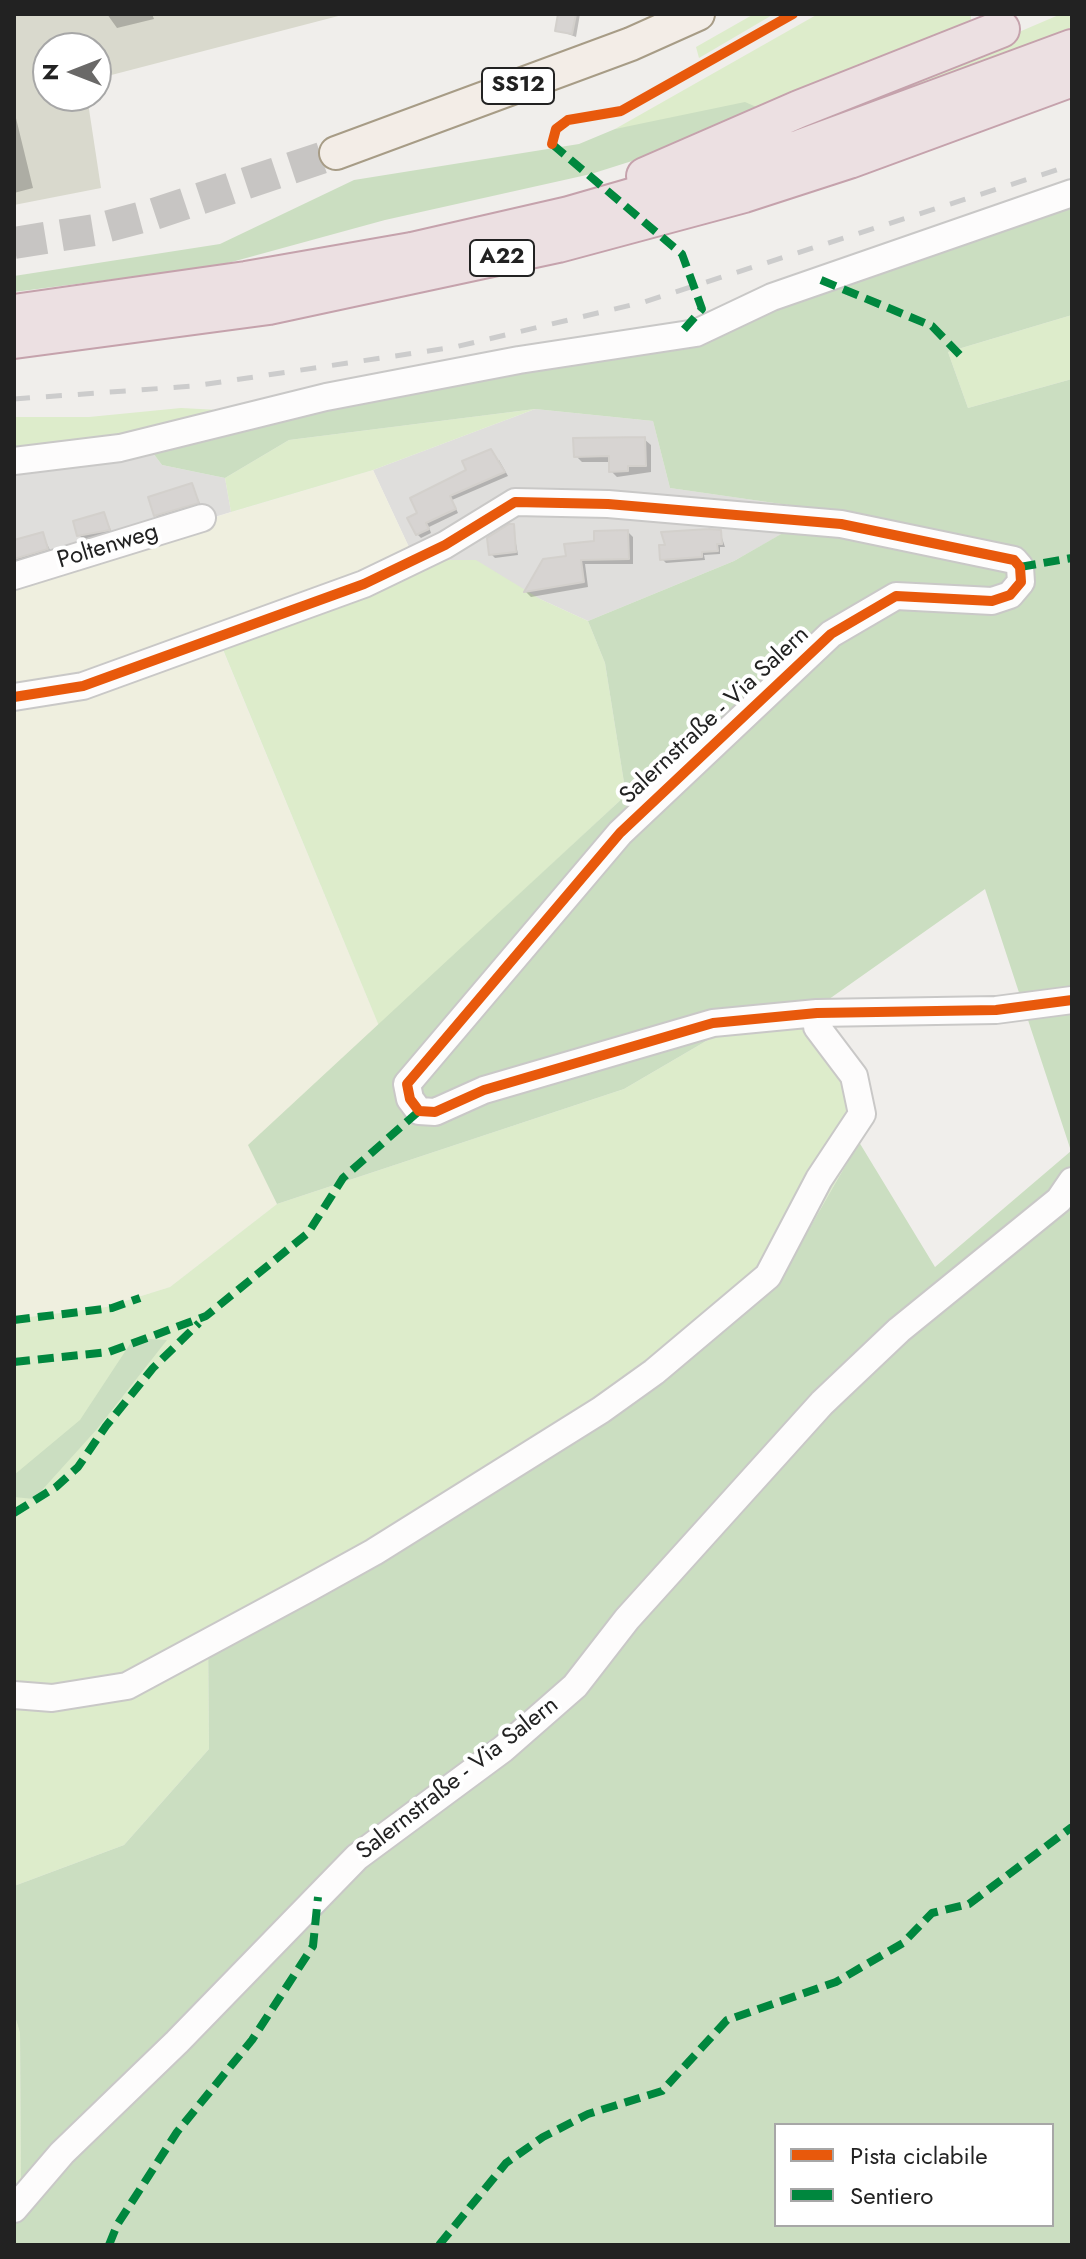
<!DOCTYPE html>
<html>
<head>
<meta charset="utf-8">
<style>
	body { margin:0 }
	#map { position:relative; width:1086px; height:2259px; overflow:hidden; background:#f0eeeb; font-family:Jost,sans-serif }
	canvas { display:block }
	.frame { position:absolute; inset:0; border:16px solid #222; pointer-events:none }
	.legend { position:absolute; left:774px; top:2123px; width:280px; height:104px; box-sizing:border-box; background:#fff; border:2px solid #a7a7a7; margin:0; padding:10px 14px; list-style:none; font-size:24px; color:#222 }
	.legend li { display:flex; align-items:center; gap:16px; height:40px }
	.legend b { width:40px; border:2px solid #a7a7a7 }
	.north { position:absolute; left:32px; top:32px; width:80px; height:80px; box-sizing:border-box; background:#fff; border:2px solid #a7a7a7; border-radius:50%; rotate:270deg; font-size:22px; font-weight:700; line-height:32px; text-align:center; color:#222 }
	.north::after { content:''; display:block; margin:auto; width:28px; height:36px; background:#6a6968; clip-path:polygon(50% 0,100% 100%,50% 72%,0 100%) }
</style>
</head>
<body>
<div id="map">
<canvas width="1086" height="2259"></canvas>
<div class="frame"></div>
<ul class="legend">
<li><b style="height:10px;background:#e8590c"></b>Pista ciclabile</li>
<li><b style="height:10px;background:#00873e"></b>Sentiero</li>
</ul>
<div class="north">N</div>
</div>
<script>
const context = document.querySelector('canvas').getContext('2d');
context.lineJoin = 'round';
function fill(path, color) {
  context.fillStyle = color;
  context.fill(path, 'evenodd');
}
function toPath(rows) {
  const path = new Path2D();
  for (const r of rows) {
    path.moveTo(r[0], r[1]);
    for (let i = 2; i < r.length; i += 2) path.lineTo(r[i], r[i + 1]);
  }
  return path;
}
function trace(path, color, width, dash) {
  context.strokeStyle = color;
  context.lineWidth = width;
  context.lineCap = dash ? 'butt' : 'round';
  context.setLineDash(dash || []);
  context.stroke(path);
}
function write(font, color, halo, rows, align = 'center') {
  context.font = font + ' Jost,sans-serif';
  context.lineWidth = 8;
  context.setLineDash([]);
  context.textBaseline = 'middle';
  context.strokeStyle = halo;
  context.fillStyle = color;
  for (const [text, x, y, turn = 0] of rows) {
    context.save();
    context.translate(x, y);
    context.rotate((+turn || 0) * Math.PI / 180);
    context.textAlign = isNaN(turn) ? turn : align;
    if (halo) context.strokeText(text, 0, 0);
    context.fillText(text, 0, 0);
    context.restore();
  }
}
fill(toPath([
	[535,409,653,421,670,488,824,510,734,561,588,621,540,599,415,560,373,470],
	[153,453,162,465,225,478,231,512,14,577,14,461]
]), '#dfdedc');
fill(toPath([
	[14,14,346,14,96,79,96,48,48,48,48,96,87,96,101,188,14,205]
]), '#d9d9cd');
fill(toPath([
	[373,470,415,560,217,636,379,1026,249,1145,277,1204,170,1287,106,1307,14,1319,14,577]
]), '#efefdf');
fill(toPath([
	[754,14,774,14,699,58,696,47],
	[818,14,971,14,971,24,761,109,615,129],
	[1061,14,1072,14,1072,27,904,93,769,139],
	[1072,315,1072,379,968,408,948,352],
	[181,408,277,413,14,461,14,417,89,417],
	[535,409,373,470,231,512,225,478,289,440],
	[415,560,476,560,540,599,588,621,605,663,626,795,379,1026,217,635],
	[798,1021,847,1071,859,1142,778,1283,578,1433,208,1631,209,1749,124,1845,14,1886,14,1319,106,1307,170,1287,277,1204,624,1089,725,1030],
	[14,2013,20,2033,21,2189,14,2201]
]), '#ddeccb');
fill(toPath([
	[745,102,761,109,651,155,591,174,385,220,217,266,14,292,14,276,220,244,354,180,579,144,615,129],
	[1072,196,1072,315,948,352,968,408,1072,379,1072,2245,14,2245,14,2201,21,2189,20,2033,14,2013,14,1886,124,1845,209,1749,208,1631,578,1433,778,1283,859,1142,935,1267,1071,1151,985,889,798,1021,725,1030,624,1089,277,1204,248,1145,626,795,605,663,588,621,734,561,823,510,670,488,653,421,535,409,289,440,225,478,162,465,153,453,277,413,691,340],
	[776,2125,1052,2125,1052,2225,776,2225],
	[134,1338,167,1340,97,1429,34,1499,14,1497,14,1475,80,1420]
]), '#cbdec1');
fill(toPath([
	[107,14,152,14,154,19,117,28],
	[560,14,580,14,576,37,557,30],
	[14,110,33,188,14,193],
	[644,439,651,445,651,472,617,477,611,471,611,462,582,462,576,456],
	[499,460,508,476,452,500,458,513,429,527,431,533,421,538,417,534,410,519],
	[192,485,201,506,159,519,155,515],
	[104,514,112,533,83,539,79,535],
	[513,526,518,555,495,558,491,554],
	[628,532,633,537,633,564,585,564,588,587,531,597,526,592,545,561,569,558,597,542],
	[720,532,725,547,720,547,720,554,704,555,705,560,666,563,662,559],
	[42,534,51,552,14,564,14,543]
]), '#0003');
const building = toPath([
	[558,14,576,14,572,34,555,31,558,14],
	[645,437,646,466,628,466,628,471,609,472,609,456,574,457,573,438,645,437],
	[491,449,505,472,450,496,456,509,426,523,429,529,416,535,407,518,417,513,410,498,466,470,462,461,491,449],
	[192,483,199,503,154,516,148,497,192,483],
	[104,512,110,530,77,536,73,521,104,512],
	[509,524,514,524,516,552,489,555,487,538,509,524],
	[709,529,721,530,722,544,717,544,718,551,702,552,702,557,660,560,659,545,665,545,661,532,709,529],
	[628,530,629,559,581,560,584,582,524,592,543,559,566,556,564,544,594,541,594,531,628,530],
	[43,532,48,549,14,559,14,540,43,532]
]);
fill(building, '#d7d4d2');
trace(building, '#d3d0cc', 2);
trace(toPath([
	[14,243,94,230,154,214,336,153]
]), '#c7c5c3', 32, [32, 16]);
const minor = toPath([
	[14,461,120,448,326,397,519,360,696,333,772,297,1072,193],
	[14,576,202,518],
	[14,697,83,686,364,584,445,545,515,502,608,504,841,524,1014,560,1020,567,1021,582,1010,595,992,601,896,596,831,634,620,833,407,1084,410,1099,419,1111,435,1112,484,1090,713,1023,817,1013,996,1010,1072,1000],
	[14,1695,52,1698,127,1686,309,1588,374,1552,601,1410,654,1372,768,1276,819,1179,862,1114,854,1076,817,1027,817,1013],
	[14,2209,62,2153,177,2042,357,1857,503,1749,575,1686,627,1619,822,1403,899,1330,1059,1200,1072,1181]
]);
const major = toPath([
	[336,153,631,44,698,14]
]);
const highway = toPath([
	[645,176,799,109,1001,29],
	[14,313,246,280,412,251,569,215,801,148,1072,48],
	[14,340,269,306,558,244,744,194,849,160,1072,78]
]);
trace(minor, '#c9c8c7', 30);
trace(major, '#a79c86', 36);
trace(highway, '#c5a2ac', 40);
trace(minor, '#fdfcfc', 26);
trace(major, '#f3ede7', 32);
trace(highway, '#ece0e2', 36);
trace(toPath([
	[14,399,194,386,455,347,644,302,1072,165]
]), '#ccc', 5, [16, 16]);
trace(toPath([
	[552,144,682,254,702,309,679,335],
	[821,280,932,326,960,355],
	[1020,567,1072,558],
	[14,1320,112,1308,140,1298],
	[14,1362,109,1352,206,1316,308,1233,343,1178,419,1111],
	[14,1513,56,1487,78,1467,106,1426,153,1368,199,1323],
	[109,2245,117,2225,177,2132,252,2040,313,1946,318,1897],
	[439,2245,506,2163,543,2137,588,2114,662,2091,727,2020,836,1982,903,1943,932,1913,969,1904,1072,1827]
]), '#00873e', 8, [16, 8]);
trace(toPath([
	[552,144,556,129,568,120,621,111,793,14],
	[14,697,83,686,364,584,445,545,515,502,608,504,841,524,1014,560,1020,567,1021,582,1010,595,992,601,896,596,831,634,620,833,407,1084,410,1099,419,1111,435,1112,484,1090,713,1023,817,1013,996,1010,1072,1000]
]), '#e8590c', 10);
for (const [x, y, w] of [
	[518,86,72],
	[502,258,64]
]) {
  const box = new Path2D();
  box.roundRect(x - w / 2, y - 18, w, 36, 6);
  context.fillStyle = '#fff';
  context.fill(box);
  trace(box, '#222', 2);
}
write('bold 22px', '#222', null, [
	["SS12",518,86],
	["A22",502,258]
]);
write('24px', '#222', '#fff', [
	["Poltenweg",108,547,-17],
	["Salernstraße - Via Salern",715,716,-43],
	["Salernstraße - Via Salern",458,1779,-38]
]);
</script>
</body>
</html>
